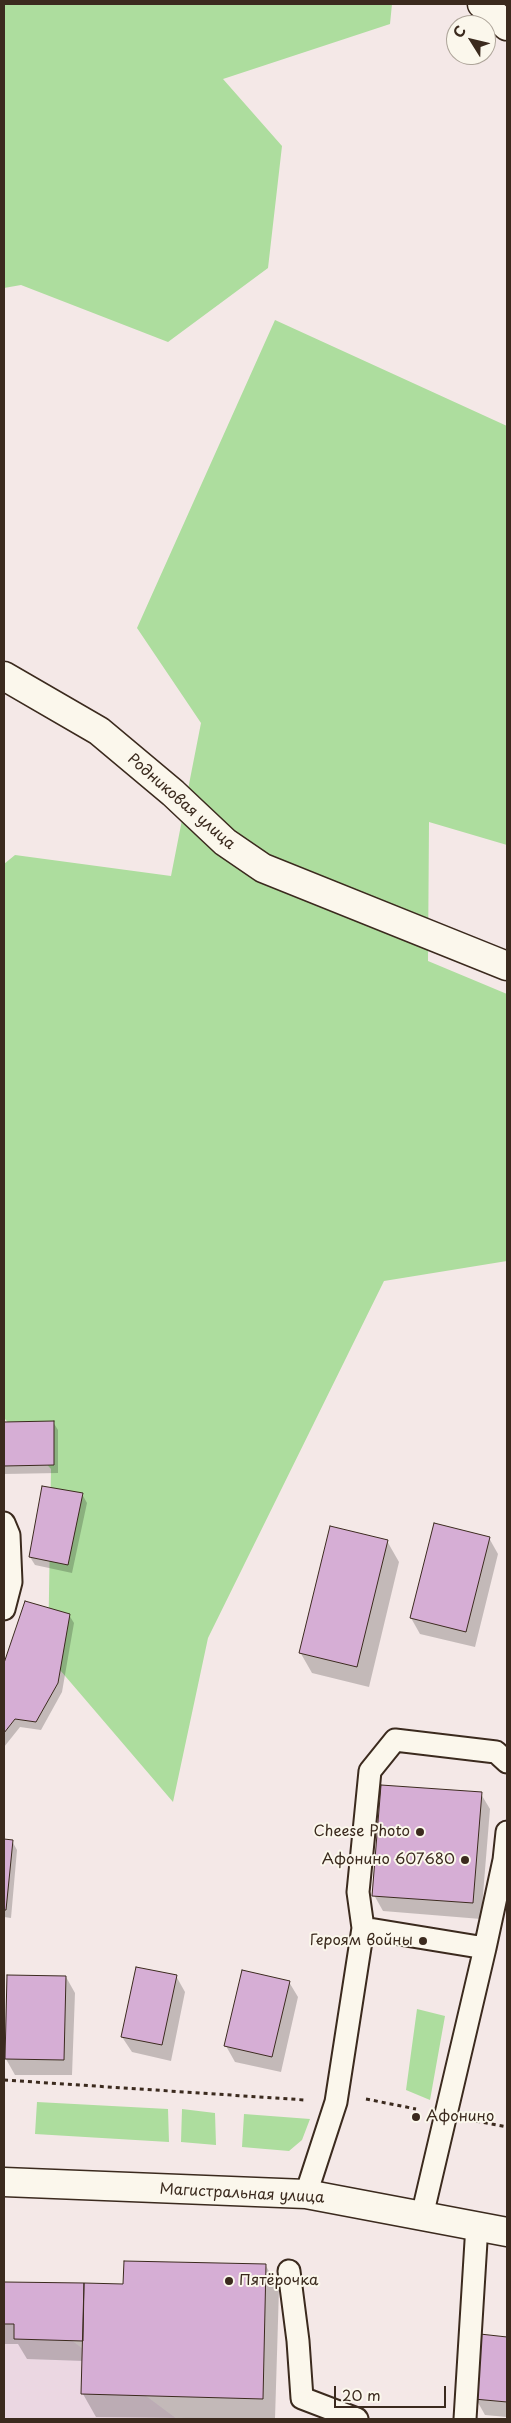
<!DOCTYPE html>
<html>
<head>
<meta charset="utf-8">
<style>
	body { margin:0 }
	#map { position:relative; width:511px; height:2423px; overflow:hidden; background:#f4e8e7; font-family:"Playpen Sans",sans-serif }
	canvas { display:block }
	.frame { position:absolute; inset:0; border:5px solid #3b2a1e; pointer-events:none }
	.north { position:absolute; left:446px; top:15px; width:50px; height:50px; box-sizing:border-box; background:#fbf7ec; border:1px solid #aea59a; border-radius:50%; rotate:306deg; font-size:14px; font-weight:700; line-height:20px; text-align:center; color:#3b2a1e }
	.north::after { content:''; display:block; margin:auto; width:18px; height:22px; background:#3b2a1e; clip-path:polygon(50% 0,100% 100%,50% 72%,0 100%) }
	.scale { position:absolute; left:334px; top:2386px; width:112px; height:22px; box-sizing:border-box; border:2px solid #3b2a1e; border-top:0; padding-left:6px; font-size:15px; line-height:18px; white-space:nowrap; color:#3b2a1e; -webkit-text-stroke:4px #fbf7ec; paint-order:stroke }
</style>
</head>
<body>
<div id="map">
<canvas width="511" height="2423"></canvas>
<div class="frame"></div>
<div class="north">С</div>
<div class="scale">20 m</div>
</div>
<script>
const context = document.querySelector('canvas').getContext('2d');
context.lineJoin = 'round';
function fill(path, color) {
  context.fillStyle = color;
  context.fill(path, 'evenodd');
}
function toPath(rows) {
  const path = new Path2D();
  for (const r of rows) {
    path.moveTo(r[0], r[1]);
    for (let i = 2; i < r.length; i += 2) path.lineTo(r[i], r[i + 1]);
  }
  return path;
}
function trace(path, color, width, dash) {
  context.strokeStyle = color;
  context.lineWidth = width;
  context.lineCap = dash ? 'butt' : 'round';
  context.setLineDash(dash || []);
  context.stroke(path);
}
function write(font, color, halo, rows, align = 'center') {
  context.font = font + ' "Playpen Sans",sans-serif';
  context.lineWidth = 4;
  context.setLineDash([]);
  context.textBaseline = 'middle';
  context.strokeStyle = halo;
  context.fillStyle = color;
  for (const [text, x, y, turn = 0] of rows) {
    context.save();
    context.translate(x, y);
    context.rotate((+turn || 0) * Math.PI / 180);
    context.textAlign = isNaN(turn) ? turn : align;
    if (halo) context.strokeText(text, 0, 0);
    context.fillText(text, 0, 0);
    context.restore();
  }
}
fill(toPath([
	[4,2290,177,2419,4,2419]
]), '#ebd7e2');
fill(toPath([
	[4,4,392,4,390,24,223,79,282,146,268,268,168,342,21,285,4,288],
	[275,320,507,426,507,845,429,822,428,961,507,994,507,1261,384,1281,208,1638,173,1802,48,1656,51,1469,4,1418,4,864,15,855,171,876,201,723,137,628],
	[417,2009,445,2016,430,2100,406,2090],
	[37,2102,168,2109,169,2142,35,2134],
	[182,2109,215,2113,216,2145,181,2142],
	[244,2114,310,2119,302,2140,289,2151,242,2147]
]), '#addd9e');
fill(toPath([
	[53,1422,58,1430,58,1473,5,1474,4,1423],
	[82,1494,87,1503,72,1573,35,1565,30,1557],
	[489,1538,498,1554,475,1647,420,1634,411,1618],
	[387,1541,399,1562,369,1687,312,1673,300,1652],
	[69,1615,74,1623,62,1692,41,1730,20,1727,4,1747,4,1665],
	[481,1794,490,1809,481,1919,383,1911,374,1895],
	[4,1841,12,1841,17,1850,11,1918,4,1917],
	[176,1976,185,1992,171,2061,132,2052,122,2037],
	[66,1977,75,1993,72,2075,15,2075,6,2059],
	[289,1982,298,1997,281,2072,235,2062,226,2046],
	[266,2266,279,2289,275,2419,96,2417,83,2394,84,2361,27,2359,18,2344,4,2344,4,2284,124,2286],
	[481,2336,507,2338,507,2417,485,2415,476,2399]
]), '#0003');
const building = toPath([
	[54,1421,54,1465,4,1466,4,1422,54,1421],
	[42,1486,83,1493,68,1565,29,1557,42,1486],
	[434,1523,490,1537,466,1632,410,1618,434,1523],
	[330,1526,388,1540,357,1667,299,1653,330,1526],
	[25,1601,70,1614,58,1683,36,1722,15,1719,4,1733,4,1663,25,1601],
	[381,1785,482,1792,473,1903,372,1896,381,1785],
	[4,1839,13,1840,6,1910,4,1910,4,1839],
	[136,1967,177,1975,162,2045,121,2037,136,1967],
	[242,1970,290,1981,272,2057,224,2046,242,1970],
	[7,1975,66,1976,64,2060,5,2059,7,1975],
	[124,2261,266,2264,263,2399,81,2394,84,2283,123,2284,124,2261],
	[4,2282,84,2283,83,2341,14,2339,14,2324,4,2324,4,2282],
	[480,2334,507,2337,507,2402,474,2399,480,2334]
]);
fill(building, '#d6aed5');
trace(building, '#3b2a1e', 1);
const service = toPath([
	[4,1523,9,1535,11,1582,4,1609],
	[363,1928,358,1892,370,1771,395,1740,496,1752,507,1762],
	[485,1948,504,1860,507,1832],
	[306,2194,336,2102,363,1928,485,1948,422,2216],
	[289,2271,298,2341,302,2398,357,2419],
	[465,2419,477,2225]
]);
const minor = toPath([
	[482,4,507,26],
	[4,676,99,731,173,793,225,842,263,868,507,966]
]);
const primary = toPath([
	[4,2182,306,2194,507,2232]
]);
trace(service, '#3b2a1e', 25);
trace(minor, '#3b2a1e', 31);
trace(primary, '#3b2a1e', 31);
trace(toPath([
	[4,2080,305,2100],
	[366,2099,416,2109],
	[476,2121,507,2127]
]), '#3b2a1e', 3, [4, 4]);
trace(service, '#fbf7ec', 21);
trace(minor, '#fbf7ec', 28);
trace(primary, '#fbf7ec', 28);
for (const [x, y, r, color] of [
	[420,1832,5,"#3b2a1e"],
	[465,1860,5,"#3b2a1e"],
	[423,1941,5,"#3b2a1e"],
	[416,2117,5,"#3b2a1e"],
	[229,2281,5,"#3b2a1e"]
]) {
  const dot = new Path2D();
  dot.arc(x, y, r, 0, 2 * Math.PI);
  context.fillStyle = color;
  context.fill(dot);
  trace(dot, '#fbf7ec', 2);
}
write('15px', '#3b2a1e', '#fbf7ec', [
	["Родниковая улица",181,802,41],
	["Магистральная улица",242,2194,3]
]);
write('15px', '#3b2a1e', '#fbf7ec', [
	["Cheese Photo",410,1832],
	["Афонино 607680",455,1860],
	["Героям войны",413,1941],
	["Афонино",426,2117,"left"],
	["Пятёрочка",239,2281,"left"]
], 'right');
</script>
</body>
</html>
